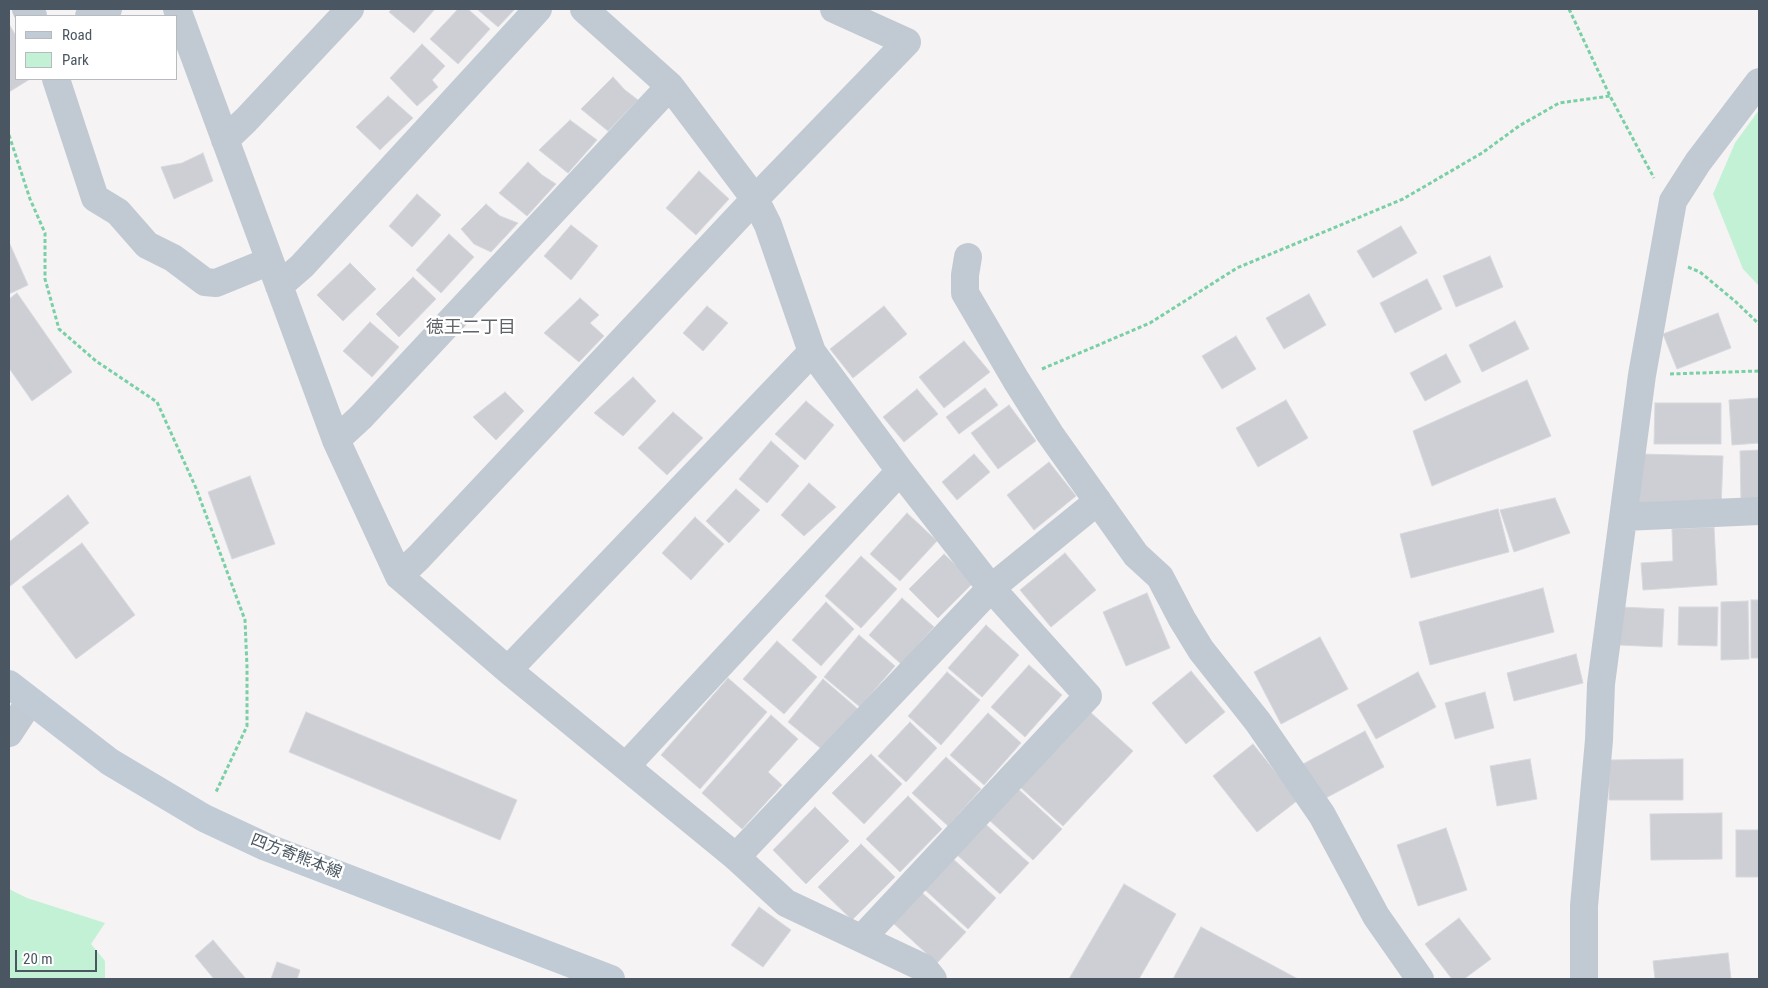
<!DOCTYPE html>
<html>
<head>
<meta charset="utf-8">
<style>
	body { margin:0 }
	#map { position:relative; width:1768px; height:988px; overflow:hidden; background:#f5f3f3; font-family:"Roboto Condensed",sans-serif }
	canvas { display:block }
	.frame { position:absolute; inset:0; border:10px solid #4a5661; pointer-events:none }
	.legend { position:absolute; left:15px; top:15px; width:162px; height:65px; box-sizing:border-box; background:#fff; border:1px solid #b7bbc0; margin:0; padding:6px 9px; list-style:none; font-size:15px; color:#4a5661 }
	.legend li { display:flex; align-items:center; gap:10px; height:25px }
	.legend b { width:25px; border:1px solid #b7bbc0 }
	.scale { position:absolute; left:15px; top:950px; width:82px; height:22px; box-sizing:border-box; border:2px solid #4a5661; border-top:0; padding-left:6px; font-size:15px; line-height:18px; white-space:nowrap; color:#4a5661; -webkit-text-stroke:4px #fff; paint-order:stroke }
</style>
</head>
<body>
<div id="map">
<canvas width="1768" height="988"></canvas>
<div class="frame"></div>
<ul class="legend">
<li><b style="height:6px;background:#c1cbd6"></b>Road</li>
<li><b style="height:14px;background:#c3f1d5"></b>Park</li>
</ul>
<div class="scale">20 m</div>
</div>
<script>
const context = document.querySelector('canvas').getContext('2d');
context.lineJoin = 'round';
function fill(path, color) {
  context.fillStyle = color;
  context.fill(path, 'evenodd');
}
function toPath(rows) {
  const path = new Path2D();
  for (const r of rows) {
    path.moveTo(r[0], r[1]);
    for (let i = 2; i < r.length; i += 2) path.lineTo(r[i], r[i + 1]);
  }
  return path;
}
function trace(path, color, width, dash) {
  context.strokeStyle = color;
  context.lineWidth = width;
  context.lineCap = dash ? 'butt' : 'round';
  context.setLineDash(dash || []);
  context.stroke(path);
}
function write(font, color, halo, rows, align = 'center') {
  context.font = font + ' "Roboto Condensed","Noto Sans JP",sans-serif';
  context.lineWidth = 5;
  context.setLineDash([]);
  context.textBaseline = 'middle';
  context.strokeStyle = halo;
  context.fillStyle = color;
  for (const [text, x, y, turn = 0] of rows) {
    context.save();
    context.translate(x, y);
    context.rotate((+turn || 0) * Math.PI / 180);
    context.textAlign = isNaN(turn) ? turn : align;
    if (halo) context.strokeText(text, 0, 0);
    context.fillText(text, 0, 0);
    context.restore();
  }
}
fill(toPath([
	[1759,110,1759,286,1743,269,1713,194,1735,143],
	[9,889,27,898,105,923,91,944,105,961,105,979,9,979]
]), '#c3f1d5');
const building = toPath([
	[392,9,435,9,414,33,389,12,392,9],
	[458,9,468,9,490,29,458,64,430,39,458,9],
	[477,9,515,9,498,27,477,9],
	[9,24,16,36,16,79,30,79,9,92,9,24],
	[422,44,445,66,432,80,438,87,417,106,390,78,422,44],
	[613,77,625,90,638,100,608,131,581,109,613,77],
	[388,96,413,118,380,150,356,127,388,96],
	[570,120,597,140,568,173,539,150,570,120],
	[203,153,213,181,174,199,161,167,182,163,203,153],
	[528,162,542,175,556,184,527,216,499,193,528,162],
	[699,171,729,199,696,235,666,208,699,171],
	[417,194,441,215,412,247,389,226,417,194],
	[486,204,500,216,518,223,491,252,474,244,461,229,486,204],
	[571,225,598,246,571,280,544,256,571,225],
	[1401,226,1417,253,1373,278,1357,251,1401,226],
	[449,234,474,257,441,293,416,270,449,234],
	[9,242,28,285,9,294,9,242],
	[1490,256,1503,287,1456,307,1443,276,1490,256],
	[350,263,376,289,343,321,317,295,350,263],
	[413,277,436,299,399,337,376,314,413,277],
	[1427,279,1442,309,1395,333,1380,303,1427,279],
	[17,293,72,372,32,401,9,368,9,299,17,293],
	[1309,294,1326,325,1284,349,1266,318,1309,294],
	[580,298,599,315,590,323,604,336,579,362,544,333,580,298],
	[707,306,728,323,703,351,683,333,707,306],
	[884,306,907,334,853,378,830,349,884,306],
	[1718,313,1731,348,1677,369,1663,334,1718,313],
	[1515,321,1529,349,1482,372,1469,345,1515,321],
	[370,322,399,347,372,377,343,351,370,322],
	[1236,336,1256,369,1222,389,1202,356,1236,336],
	[964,341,990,372,944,408,919,377,964,341],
	[1446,354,1461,382,1425,401,1410,373,1446,354],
	[633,377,656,401,623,436,594,413,633,377],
	[1527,380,1551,436,1432,486,1413,431,1527,380],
	[985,388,998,405,959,434,946,417,985,388],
	[917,389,938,414,904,442,883,417,917,389],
	[505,392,524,411,496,440,473,417,505,392],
	[1759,398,1759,443,1732,445,1729,400,1759,398],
	[1286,400,1308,438,1258,467,1236,428,1286,400],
	[806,401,834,425,805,460,775,434,806,401],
	[1655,403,1721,403,1721,444,1654,444,1655,403],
	[1009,405,1036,441,998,469,971,433,1009,405],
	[673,412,703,438,667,475,638,448,673,412],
	[771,441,799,466,767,503,739,479,771,441],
	[1759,450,1759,502,1741,502,1740,451,1759,450],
	[974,454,990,472,957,500,942,482,974,454],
	[1640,454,1723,456,1721,509,1638,507,1640,454],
	[1049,462,1076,496,1034,530,1007,495,1049,462],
	[250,476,275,544,232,559,208,492,250,476],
	[809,483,836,507,804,536,781,515,809,483],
	[736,489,760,510,729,543,706,521,736,489],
	[68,495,89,523,9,587,9,542,68,495],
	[1555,498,1570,533,1514,552,1500,510,1555,498],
	[1498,509,1509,552,1411,578,1400,534,1498,509],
	[907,513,937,541,900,581,870,554,907,513],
	[695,517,724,544,691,580,662,553,695,517],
	[1714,527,1717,585,1643,590,1641,563,1673,561,1672,529,1714,527],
	[82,543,135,615,76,659,22,587,82,543],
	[1065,553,1096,590,1051,627,1020,590,1065,553],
	[944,554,974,582,938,618,909,589,944,554],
	[861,556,897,589,861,628,825,596,861,556],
	[1543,588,1554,632,1430,665,1419,622,1543,588],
	[1147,593,1170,648,1126,666,1103,612,1147,593],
	[902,598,934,627,901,664,869,635,902,598],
	[1751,600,1759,600,1759,658,1751,658,1751,600],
	[1748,601,1749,659,1721,660,1721,602,1748,601],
	[826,602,854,629,821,666,792,640,826,602],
	[1620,607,1664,609,1662,647,1619,645,1620,607],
	[1679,607,1718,607,1717,646,1678,645,1679,607],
	[986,625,1019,655,982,697,948,668,986,625],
	[859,635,895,666,860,707,824,677,859,635],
	[1320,637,1348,689,1281,724,1254,672,1320,637],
	[777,641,817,677,784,714,743,679,777,641],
	[1576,654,1583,683,1514,701,1507,673,1576,654],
	[1029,665,1062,695,1025,737,991,707,1029,665],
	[1191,671,1225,712,1186,744,1152,703,1191,671],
	[947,672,980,700,941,745,908,716,947,672],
	[1418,672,1436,707,1376,739,1357,705,1418,672],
	[728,678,767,712,700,789,661,755,728,678],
	[823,679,859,710,824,751,788,722,823,679],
	[1485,692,1494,728,1455,739,1445,703,1485,692],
	[1088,710,1133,751,1063,826,1019,786,1088,710],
	[306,712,517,800,500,840,289,752,306,712],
	[988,713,1021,743,984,785,950,755,988,713],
	[771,715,798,739,768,772,782,785,742,829,702,793,771,715],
	[910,722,937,748,906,782,878,756,910,722],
	[1365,731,1384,767,1322,800,1303,764,1365,731],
	[1253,744,1298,800,1257,832,1213,776,1253,744],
	[871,754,902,784,864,824,832,793,871,754],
	[946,757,981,789,948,826,912,793,946,757],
	[1530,759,1537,799,1497,806,1490,766,1530,759],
	[1683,759,1683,800,1609,800,1609,760,1683,759],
	[1016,787,1062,829,1033,860,988,819,1016,787],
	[908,796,942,829,900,872,866,839,908,796],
	[815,807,849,841,806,884,773,850,815,807],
	[1722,813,1722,859,1651,860,1650,814,1722,813],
	[983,822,1029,863,1000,894,955,853,983,822],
	[1446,828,1467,890,1418,906,1397,845,1446,828],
	[1736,830,1759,830,1759,877,1736,877,1736,830],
	[861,844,895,877,852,920,818,887,861,844],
	[951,857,996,898,968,929,923,888,951,857],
	[1124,884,1176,914,1139,979,1069,979,1124,884],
	[920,891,966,932,937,963,892,922,920,891],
	[759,907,791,930,763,967,731,945,759,907],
	[1459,918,1491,959,1464,979,1452,979,1425,944,1459,918],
	[1201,927,1298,979,1173,979,1201,927],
	[213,940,246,979,214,979,195,956,213,940],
	[1728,953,1731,979,1655,979,1653,961,1728,953],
	[277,962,300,970,297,979,271,979,277,962]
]);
fill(building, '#cdcfd5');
trace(building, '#d7d9de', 1);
trace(toPath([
	[1569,9,1610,96,1654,178],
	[9,135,30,199,45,233,45,279,59,329,96,361,157,402,196,488,245,620,247,667,247,726,216,792],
	[1688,267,1700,272,1736,302,1759,324],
	[1042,369,1150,323,1237,268,1403,199,1482,153,1519,126,1559,103,1610,96],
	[1670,374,1759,371]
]), '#7ad0a6', 3, [4, 2.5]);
trace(toPath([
	[26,9,33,16],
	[177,9,336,440,399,576,508,670,736,857,786,903,924,968,933,979],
	[584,9,670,86,755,199,768,225,812,352],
	[89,16,108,9],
	[56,79,95,198,118,212,147,245,173,258,205,282,216,283,270,261],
	[225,140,246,120,350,9],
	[968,257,965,275,965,293,1016,380,1050,434,1136,555,1160,577,1182,619,1201,650,1258,722,1322,815,1376,916,1420,979],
	[279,286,302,266,538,9],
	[336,440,361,417,670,86],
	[1624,517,1759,511],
	[399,576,419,557,755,199,907,42,834,9],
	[508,670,812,352,900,471,991,588,1088,696,862,938],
	[9,733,30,701],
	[626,766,900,471],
	[736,857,991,588,1098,501],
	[1584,979,1584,906,1599,740,1601,684,1642,375,1673,201,1698,162,1759,82]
]), '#c1cad2', 28);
trace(toPath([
	[9,684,110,762,204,818,266,847,611,979]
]), '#c1cbd6', 28);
write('16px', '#4a5661', '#fff', [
	["四方寄熊本線",296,857,21]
]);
write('18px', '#5f6368', '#fff', [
	["徳王二丁目",471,328]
]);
</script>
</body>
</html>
